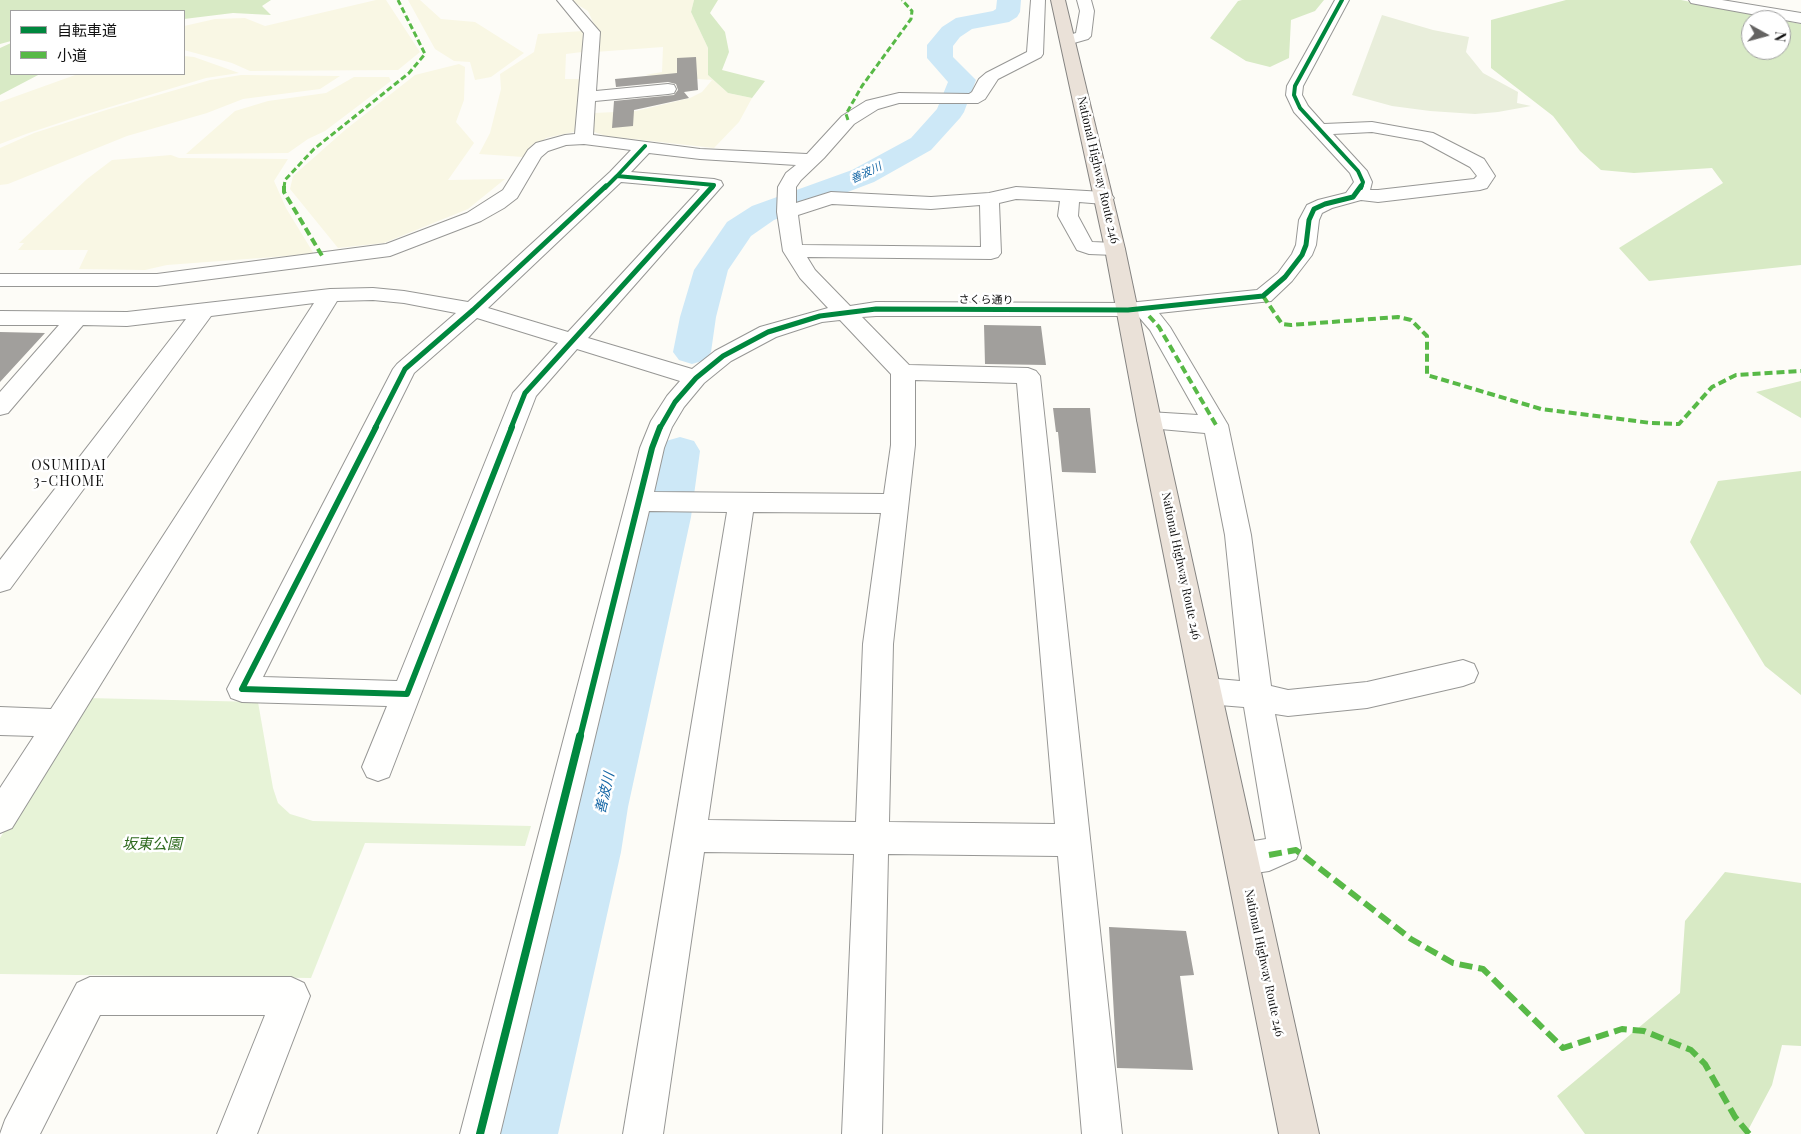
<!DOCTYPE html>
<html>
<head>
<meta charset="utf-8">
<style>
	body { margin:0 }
	#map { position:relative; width:1801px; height:1134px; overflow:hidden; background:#fdfcf7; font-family:"Playfair Display","Noto Sans JP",serif }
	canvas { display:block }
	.legend { position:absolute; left:10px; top:10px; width:175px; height:65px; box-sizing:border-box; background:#fff; border:1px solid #a0a0a0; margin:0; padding:6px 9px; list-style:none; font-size:15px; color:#111 }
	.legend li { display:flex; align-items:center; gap:10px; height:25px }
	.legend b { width:25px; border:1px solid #a0a0a0 }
	.north { position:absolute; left:1741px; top:10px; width:50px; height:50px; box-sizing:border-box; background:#fff; border:1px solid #a0a0a0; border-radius:50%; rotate:97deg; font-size:14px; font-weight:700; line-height:20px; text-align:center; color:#111 }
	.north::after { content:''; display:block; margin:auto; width:18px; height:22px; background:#646362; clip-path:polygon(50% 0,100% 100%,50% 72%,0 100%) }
</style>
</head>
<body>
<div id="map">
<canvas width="1801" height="1134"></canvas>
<ul class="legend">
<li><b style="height:6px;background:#00873e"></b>自転車道</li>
<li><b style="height:6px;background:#58b947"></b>小道</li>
</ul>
<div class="north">N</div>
</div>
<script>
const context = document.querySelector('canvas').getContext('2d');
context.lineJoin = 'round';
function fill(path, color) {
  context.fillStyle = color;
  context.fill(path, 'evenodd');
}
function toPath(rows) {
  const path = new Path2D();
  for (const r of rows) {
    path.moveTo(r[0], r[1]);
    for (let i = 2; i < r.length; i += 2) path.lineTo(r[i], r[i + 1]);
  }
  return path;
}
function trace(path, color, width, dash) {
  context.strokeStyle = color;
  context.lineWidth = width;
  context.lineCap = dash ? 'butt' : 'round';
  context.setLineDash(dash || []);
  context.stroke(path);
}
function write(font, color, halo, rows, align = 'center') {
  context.font = font + ' "Playfair Display","Noto Sans JP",serif';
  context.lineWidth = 5;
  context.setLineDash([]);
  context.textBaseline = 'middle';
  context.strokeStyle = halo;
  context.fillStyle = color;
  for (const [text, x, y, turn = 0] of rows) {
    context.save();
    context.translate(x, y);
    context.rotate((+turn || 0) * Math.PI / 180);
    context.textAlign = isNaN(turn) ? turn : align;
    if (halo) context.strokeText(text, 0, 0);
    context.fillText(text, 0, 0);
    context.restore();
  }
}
fill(toPath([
	[376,0,386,0,420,52,398,70,250,71,232,63,184,50,184,26,215,19,245,18,265,26],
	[408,0,420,0,441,19,475,22,524,53,491,77,475,80,470,62,454,61,435,49],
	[570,0,694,0,691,12,708,48,708,75,728,93,752,98,739,122,714,148,606,136,594,132,594,113,636,111,690,98,702,92,712,80,645,75,662,72,663,47,595,52,597,31,588,11],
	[583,31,582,52,566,54,565,79,579,79,578,131,546,138,523,157,479,154,490,133,501,89,500,74,534,52,538,34],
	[184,56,194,57,239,73,206,78,80,116,26,134,0,144,0,102,78,74,184,74],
	[459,64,465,67,464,100,456,122,474,143,448,180,505,179,468,209,384,243,338,248,290,189,293,176,345,130,415,75],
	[241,75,340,76,320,89,243,99,207,113,127,136,8,184,0,185,0,148,34,133,106,110,210,80],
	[354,77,389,77,391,81,325,131,308,139,288,153,186,154,235,111,268,101,326,93],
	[171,155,179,158,288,159,274,181,286,208,314,254,167,265,145,270,79,269,88,250,18,250,24,243,19,243,87,179,112,160]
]), '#f9f7e4');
fill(toPath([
	[87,698,258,702,273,788,278,803,290,814,313,821,531,826,525,846,365,843,311,978,0,974,0,838]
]), '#e7f3d7');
fill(toPath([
	[0,0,271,0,262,6,271,15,233,13,184,19,184,11,11,11,11,41,0,44],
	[694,0,718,0,710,13,725,32,729,52,722,70,765,81,752,98,728,93,708,75,708,48,691,12],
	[1242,0,1324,0,1315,11,1291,20,1289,58,1270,67,1246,61,1210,38,1238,1],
	[1566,0,1681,0,1801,24,1801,265,1649,281,1619,248,1723,183,1712,168,1634,173,1601,170,1580,151,1553,116,1491,68,1491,20],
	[1751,20,1781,20,1781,50,1751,50],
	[11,43,11,74,40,74,0,95,0,48],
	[1801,381,1801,418,1756,392],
	[1801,471,1801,695,1765,666,1690,542,1718,481],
	[1725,872,1801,883,1801,1046,1782,1045,1772,1085,1746,1134,1585,1134,1557,1096,1680,993,1685,921]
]), '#d8eac5');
fill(toPath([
	[1382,15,1433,30,1469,37,1466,52,1483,73,1518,92,1517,103,1531,106,1498,112,1475,114,1430,111,1392,106,1352,95]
]), '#e9eedb');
fill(toPath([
	[997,0,1021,0,1020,12,1017,17,1009,22,972,29,960,37,953,46,953,57,976,80,964,112,960,118,931,150,874,182,774,220,751,236,728,270,716,317,711,352,705,360,692,364,679,360,673,352,680,317,694,270,727,222,752,206,852,170,911,138,937,109,948,82,927,58,927,45,942,27,956,18,993,11,996,9,997,0],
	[680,437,694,441,700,451,691,517,628,807,621,852,558,1134,492,1134,565,852,574,807,647,517,660,451,666,441,680,437]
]), '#cde8f7');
fill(toPath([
	[696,57,698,90,684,92,689,98,634,110,633,126,612,128,614,101,674,95,678,90,676,84,668,82,616,87,615,79,677,73,677,58],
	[984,325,1041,326,1046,365,985,364],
	[0,332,45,333,0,382],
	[1053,408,1090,408,1096,473,1062,472,1058,432,1056,432],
	[1109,927,1186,931,1194,975,1180,976,1193,1070,1117,1068]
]), '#a19f9c');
const minor = toPath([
	[557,0,572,0,600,32,596,91,668,84,674,85,676,89,674,93,668,94,595,101,593,135,700,149,807,154,842,116,866,101,899,93,969,94,972,92,979,79,986,73,1027,52,1031,0,1045,0,1043,54,1041,57,998,79,985,99,978,103,899,103,878,109,854,124,824,158,801,180,796,187,796,203,831,192,931,197,989,193,1016,187,1104,192,1111,194,1114,198,1111,202,1104,204,1079,202,1078,216,1092,242,1115,243,1122,245,1125,249,1122,253,1115,255,1089,254,1077,250,1058,216,1060,201,1016,199,999,203,1001,253,998,257,991,259,807,257,815,270,850,306,876,302,1128,303,1257,290,1278,273,1292,254,1296,245,1299,220,1307,205,1318,200,1346,193,1354,182,1350,173,1294,112,1286,95,1287,86,1335,0,1349,0,1303,86,1302,95,1308,106,1324,124,1372,122,1433,133,1484,159,1495,176,1487,188,1480,190,1378,202,1361,200,1332,208,1322,213,1319,220,1316,245,1312,255,1292,281,1271,301,1159,313,1170,327,1228,425,1251,535,1271,686,1288,690,1367,682,1463,660,1474,664,1478,673,1474,682,1463,686,1367,708,1288,716,1275,714,1301,848,1296,859,1269,871,1242,875,1230,871,1225,859,1230,847,1242,843,1266,839,1244,707,1207,704,1196,700,1192,691,1196,682,1207,678,1240,681,1225,535,1205,433,1149,428,1140,426,1137,420,1140,414,1149,412,1198,415,1150,330,1138,316,876,316,862,317,909,365,1028,368,1036,371,1040,376,1122,1134,1082,1134,1058,856,888,854,882,1134,842,1134,854,854,704,852,663,1134,623,1134,727,512,649,511,500,1134,460,1134,640,448,651,421,667,396,680,381,577,349,536,396,389,777,378,781,367,777,362,767,387,706,242,702,231,698,227,689,393,369,397,364,456,313,404,303,373,300,337,301,12,828,0,833,0,788,34,736,0,735,0,707,51,709,314,303,211,316,10,589,0,592,0,560,186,319,127,326,83,325,8,413,0,415,0,392,59,325,0,325,0,311,127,312,330,289,373,288,404,291,468,302,610,172,631,150,584,144,566,145,548,151,541,157,517,198,504,208,481,221,390,256,157,286,0,286,0,274,157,274,386,244,467,213,503,190,528,150,536,143,565,135,575,134,584,33,557,0],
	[1372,132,1422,141,1470,167,1477,176,1474,179,1378,190,1370,190,1372,182,1367,171,1333,134,1372,132],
	[649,153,700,159,796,165,786,173,778,187,777,212,783,251,800,278,828,308,760,327,715,351,692,369,588,338,723,185,721,181,714,179,631,172,649,153],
	[621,182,700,189,568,332,488,308,621,182],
	[832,204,931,209,980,205,981,247,802,245,798,215,832,204],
	[477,318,558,343,513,393,397,681,263,677,414,373,477,318],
	[840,320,891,374,891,445,884,494,654,492,664,448,672,427,684,407,704,383,731,361,776,337,822,322,840,320],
	[915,380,1017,383,1055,824,889,822,893,644,915,445,915,380],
	[753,512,881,513,863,644,856,822,708,820,753,512],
	[1077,0,1091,0,1094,11,1091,36,1088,39,1074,43,1062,43,1060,40,1062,37,1076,33,1080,11,1077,0],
	[1689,0,1722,0,1801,13,1801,23,1696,4,1691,3,1689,0],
	[90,977,291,977,304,983,310,996,257,1134,217,1134,265,1015,100,1015,40,1134,0,1134,5,1120,77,983,90,977]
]);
const highway = toPath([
	[1051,0,1065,0,1125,249,1161,420,1319,1134,1279,1134,1137,420,1105,249,1051,0]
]);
trace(minor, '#979795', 2);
trace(highway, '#858482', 2);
fill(minor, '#fffffe');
fill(highway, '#eae1d8');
trace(toPath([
	[848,120,846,114,862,86,911,19,912,11,902,0],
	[284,188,285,180,314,149,409,73,425,54,398,0]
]), '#58b947', 3, [6, 3]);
trace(toPath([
	[284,186,284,192,324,259],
	[1263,296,1282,324,1291,325,1398,317,1411,320,1427,336,1427,375,1541,409,1651,423,1679,424,1712,387,1736,375,1801,371],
	[1149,316,1159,327,1216,425]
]), '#58b947', 4, [8, 4]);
trace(toPath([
	[1269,855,1296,850,1411,939,1453,963,1483,969,1563,1048,1622,1029,1644,1031,1691,1050,1705,1064,1735,1117,1749,1134]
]), '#58b947', 6, [13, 6]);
trace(toPath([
	[1342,0,1295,86,1294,95,1300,108,1358,171,1363,182,1361,188],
	[617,176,714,185,712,188],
	[617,176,645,146],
	[605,188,617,176]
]), '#00873e', 4);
trace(toPath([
	[375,428,405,369,473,310,606,186],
	[511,428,525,393,713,186],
	[660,428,675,402,696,378,723,356,768,332,820,316,876,309,1128,310,1263,296,1285,277,1302,255,1306,245,1309,220,1314,209,1325,204,1353,197,1361,186]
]), '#00873e', 5);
trace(toPath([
	[376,427,242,689,407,694,512,427],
	[580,737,652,448,660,427]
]), '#00873e', 6);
trace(toPath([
	[480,1134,580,736]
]), '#00873e', 8);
write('italic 11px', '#1768a6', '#fff', [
	["善波川",866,173,-26]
]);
write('11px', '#111', '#fff', [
	["さくら通り",986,300,1]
]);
write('12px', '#111', '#fff', [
	["National Highway Route 246",1098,170,77],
	["National Highway Route 246",1181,566,78],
	["National Highway Route 246",1264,963,78]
]);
context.letterSpacing = '1px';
write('14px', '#111', '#fff', [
	["OSUMIDAI",69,466],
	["3-CHOME",69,482]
]);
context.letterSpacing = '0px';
write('italic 14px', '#1768a6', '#fff', [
	["善波川",605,793,-77]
]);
write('italic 15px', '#2f6b1f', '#fff', [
	["坂東公園",152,844]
]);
</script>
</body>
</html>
